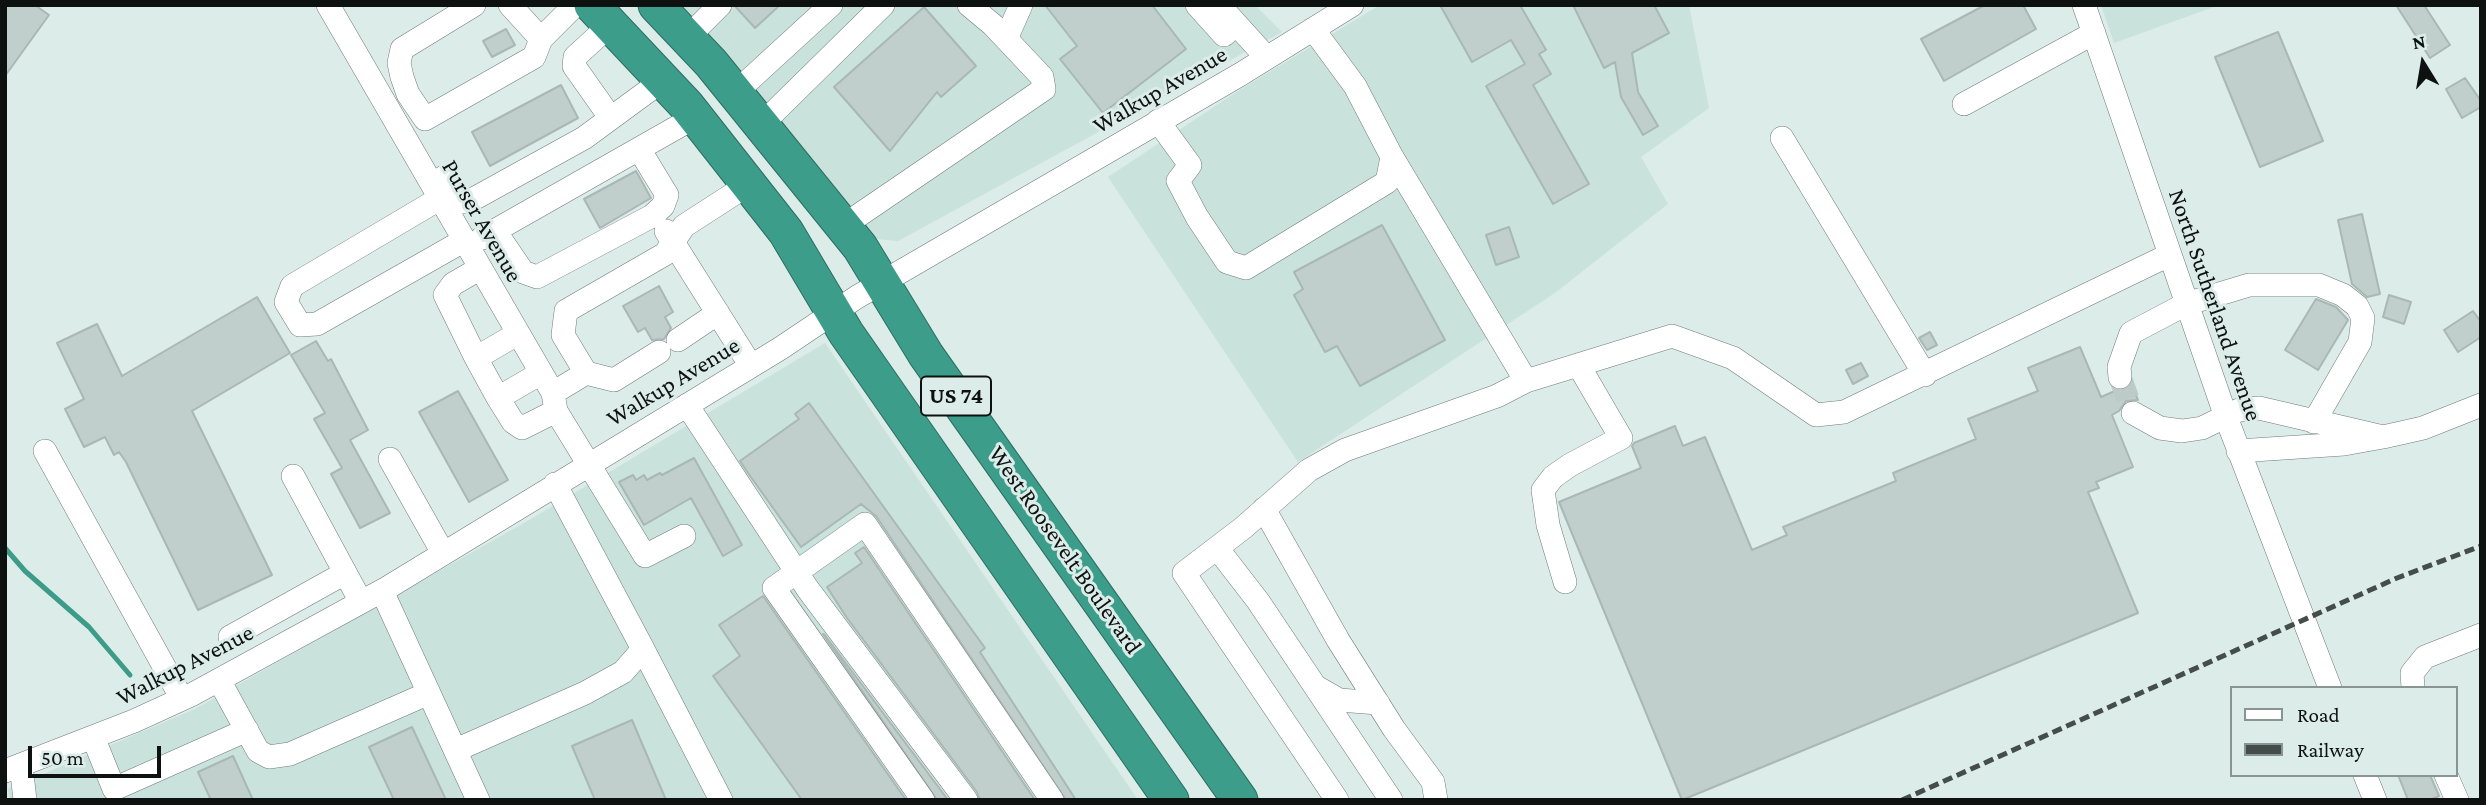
<!DOCTYPE html>
<html>
<head>
<meta charset="utf-8">
<style>
	body { margin:0 }
	#map { position:relative; width:2486px; height:805px; overflow:hidden; background:#dcece8; font-family:"Crimson Pro",serif }
	canvas { display:block }
	.frame { position:absolute; inset:0; border:7px solid #0d1211; pointer-events:none }
	.legend { position:absolute; left:2230px; top:686px; width:228px; height:91px; box-sizing:border-box; background:#dcece8; border:2px solid #899592; margin:0; padding:9px 12px; list-style:none; font-size:21px; color:#0d1211 }
	.legend li { display:flex; align-items:center; gap:14px; height:35px }
	.legend b { width:35px; border:2px solid #899592 }
	.north { position:absolute; left:2388px; top:28px; width:70px; height:70px; -webkit-text-stroke:5px #dcece8; paint-order:stroke; rotate:349deg; font-size:19px; font-weight:700; line-height:28px; text-align:center; color:#0d1211 }
	.north::after { content:''; display:block; margin:auto; width:24px; height:32px; background:#0d1211; clip-path:polygon(50% 0,100% 100%,50% 72%,0 100%) }
	.scale { position:absolute; left:28px; top:746px; width:133px; height:32px; box-sizing:border-box; border:4px solid #0d1211; border-top:0; padding-left:9px; font-size:21px; line-height:24px; white-space:nowrap; color:#0d1211; -webkit-text-stroke:5px #dcece8; paint-order:stroke }
</style>
</head>
<body>
<div id="map">
<canvas width="2486" height="805"></canvas>
<div class="frame"></div>
<ul class="legend">
<li><b style="height:9px;background:#fff"></b>Road</li>
<li><b style="height:9px;background:#454d4b"></b>Railway</li>
</ul>
<div class="north">N</div>
<div class="scale">50 m</div>
</div>
<script>
const context = document.querySelector('canvas').getContext('2d');
context.lineJoin = 'round';
function fill(path, color) {
  context.fillStyle = color;
  context.fill(path, 'evenodd');
}
function toPath(rows) {
  const path = new Path2D();
  for (const r of rows) {
    path.moveTo(r[0], r[1]);
    for (let i = 2; i < r.length; i += 2) path.lineTo(r[i], r[i + 1]);
  }
  return path;
}
function trace(path, color, width, dash) {
  context.strokeStyle = color;
  context.lineWidth = width;
  context.lineCap = dash ? 'butt' : 'round';
  context.setLineDash(dash || []);
  context.stroke(path);
}
function write(font, color, halo, rows, align = 'center') {
  context.font = font + ' "Crimson Pro",serif';
  context.lineWidth = 6;
  context.setLineDash([]);
  context.textBaseline = 'middle';
  context.strokeStyle = halo;
  context.fillStyle = color;
  for (const [text, x, y, turn = 0] of rows) {
    context.save();
    context.translate(x, y);
    context.rotate((+turn || 0) * Math.PI / 180);
    context.textAlign = isNaN(turn) ? turn : align;
    if (halo) context.strokeText(text, 0, 0);
    context.fillText(text, 0, 0);
    context.restore();
  }
}
fill(toPath([
	[673,5,1255,5,1282,32,898,241,865,238],
	[1380,5,1689,5,1709,108,1641,157,1668,204,1555,293,1298,462,1108,177,1238,91],
	[2101,5,2219,5,2114,43],
	[825,343,1138,800,10,800,8,789,195,709,531,519]
]), '#c9e2db');
trace(toPath([
	[5,548,25,571,89,627,130,675]
]), '#3d9c89', 5);
const building = toPath([
	[5,5,35,5,49,15,5,76,5,5],
	[734,5,780,5,755,28,734,5],
	[1045,5,1152,5,1186,49,1103,113,1060,59,1077,46,1045,5],
	[1440,5,1520,5,1546,50,1539,54,1551,74,1533,85,1589,184,1553,204,1486,86,1525,64,1511,40,1472,62,1440,5],
	[1573,5,1654,5,1669,33,1632,53,1638,92,1658,126,1643,135,1621,97,1615,62,1604,68,1573,5],
	[1985,5,2023,5,2036,29,1944,81,1921,39,1985,5],
	[2396,5,2424,5,2450,45,2430,58,2396,5],
	[924,7,976,66,941,97,937,92,890,151,834,87,924,7],
	[506,29,515,45,492,57,483,41,506,29],
	[2278,32,2323,141,2260,167,2215,57,2278,32],
	[2465,78,2481,101,2481,107,2462,118,2446,89,2465,78],
	[561,85,578,118,490,166,472,132,561,85],
	[636,171,651,198,600,228,584,199,636,171],
	[2362,214,2380,294,2367,297,2352,284,2338,220,2362,214],
	[1382,225,1445,340,1360,386,1337,346,1325,352,1294,295,1303,289,1294,272,1382,225],
	[1509,227,1519,257,1496,265,1486,235,1509,227],
	[659,286,673,312,665,317,671,328,664,339,652,340,645,328,638,332,623,306,659,286],
	[2389,295,2411,302,2404,324,2383,317,2389,295],
	[257,297,290,353,192,411,272,575,198,610,126,462,119,452,114,455,105,437,84,447,65,409,84,399,57,343,97,324,122,376,257,297],
	[2316,299,2336,307,2348,320,2318,370,2285,350,2316,299],
	[2473,311,2481,322,2481,337,2458,352,2444,330,2473,311],
	[1930,332,1937,345,1927,350,1919,338,1930,332],
	[316,341,328,361,331,359,368,430,350,440,390,513,360,528,331,474,342,468,314,419,325,413,291,355,316,341],
	[2080,347,2101,397,2131,384,2138,400,2126,401,2119,411,2112,415,2133,467,2096,482,2099,488,2088,492,2138,613,1682,800,1559,502,1641,468,1632,446,1634,443,1675,426,1683,446,1705,437,1752,550,1787,535,1783,527,1896,481,1893,473,1976,439,1968,419,2038,391,2028,368,2080,347],
	[1861,363,1868,376,1853,384,1846,370,1861,363],
	[458,391,508,480,469,502,419,412,458,391],
	[809,403,985,648,980,652,1076,800,1066,800,876,516,861,504,801,547,748,473,740,461,799,419,795,414,809,403],
	[694,458,742,545,723,556,691,498,644,525,619,482,633,475,636,480,644,475,647,480,660,473,662,475,694,458],
	[864,547,1035,800,980,800,977,792,847,618,827,587,862,563,855,553,864,547],
	[763,596,906,800,802,800,713,676,740,656,719,625,763,596],
	[823,634,824,634,948,800,937,800,823,634],
	[632,720,666,800,595,800,572,746,632,720],
	[412,727,446,800,394,800,369,747,412,727],
	[233,756,253,800,211,800,198,772,233,756],
	[2398,775,2430,775,2439,796,2430,800,2408,800,2398,775]
]);
fill(building, '#c0cfcb');
trace(building, '#a9b8b4', 2);
trace(toPath([
	[2120,377,2133,413]
]), '#bdcbc8', 23, [23, 11]);
const minor = toPath([
	[328,5,553,393,556,411,645,556,684,536],
	[474,5,402,49,399,63,402,77,408,94,425,119,534,57,541,39,575,5],
	[510,5,541,39],
	[1197,5,1224,35,1236,24],
	[1219,5,1267,58],
	[2084,5,2226,417,2330,688],
	[687,38,720,5],
	[1006,39,1021,5],
	[735,93,831,5],
	[1964,104,2094,33],
	[610,117,574,66,575,57,611,24],
	[1158,121,1190,165,1178,181,1197,217,1227,262,1246,268,1387,182,1392,157,1355,86,1313,29],
	[761,125,883,5],
	[1782,138,1925,375],
	[1392,157,1526,381,1672,336,1733,358,1816,415,1844,412,2169,255],
	[444,177,458,202,468,202,584,138,663,80],
	[439,199,292,286,286,302,300,325,317,324,463,241],
	[843,226,1044,89,1042,77,993,25,969,5],
	[495,231,523,272,537,277,652,216,663,206,667,195,639,149],
	[666,231,751,366],
	[482,238,695,117],
	[479,269,453,284,445,295,476,358,498,398,513,422,522,428,556,411],
	[678,340,718,313],
	[476,358,517,334],
	[586,373,614,380,659,352],
	[2120,377,2119,367,2131,333,2186,304,2249,285,2319,285,2343,295,2357,306,2363,318,2360,342,2314,422],
	[553,393,586,373,563,335,566,311,665,254,684,226,749,184],
	[498,398,541,373],
	[687,405,807,588,966,800],
	[2133,413,2160,428,2182,431,2202,428,2239,410,2259,408,2383,437],
	[45,451,182,699],
	[2238,451,2344,444,2383,437,2423,428,2481,405],
	[390,459,443,553],
	[293,476,361,602],
	[1264,509,1338,640,1394,729,1433,782,1436,800],
	[1217,548,1258,601,1391,800],
	[1565,582,1548,525,1543,490,1553,477,1570,465,1621,438,1579,366],
	[382,591,478,800],
	[230,637,345,573],
	[643,649,721,800],
	[219,680,258,751,269,757,290,754,429,693],
	[1318,688,1339,700,1378,703],
	[2413,688,2412,673,2425,657,2481,635],
	[93,737,114,789,247,730],
	[456,750,585,693,623,672,643,649,555,484],
	[21,765,25,800],
	[5,771,134,721,193,694,387,588,781,348,857,297,1241,74,1352,5],
	[2365,775,2375,800],
	[2446,775,2457,800],
	[923,800,774,588,865,524,1052,800],
	[1337,800,1184,573,1243,528,1309,470,1345,450,1497,396,1526,381]
]);
const highway = toPath([
	[592,5,687,106,786,232,846,333,1171,800],
	[656,5,711,63,860,247,926,355,1240,800]
]);
trace(minor, '#6e7c78', 24);
trace(highway, '#2c6d60', 37);
trace(minor, '#fff', 23);
trace(highway, '#3c9e8a', 35);
trace(toPath([
	[1902,800,2397,578,2481,546]
]), '#454d4b', 5, [10, 5]);
for (const [x, y, w] of [
	[956,396,70]
]) {
  const box = new Path2D();
  box.roundRect(x - w / 2, y - 19.5, w, 39, 5);
  context.fillStyle = '#dcece8';
  context.fill(box);
  trace(box, '#0d1211', 2);
}
write('bold 23px', '#0d1211', null, [
	["US 74",956,396]
]);
write('24px', '#0d1211', '#dcece8', [
	["Walkup Avenue",1160,90,-30],
	["Purser Avenue",482,221,60],
	["North Sutherland Avenue",2215,305,71],
	["Walkup Avenue",673,382,-31],
	["West Roosevelt Boulevard",1065,550,55],
	["Walkup Avenue",185,665,-27]
]);
</script>
</body>
</html>
